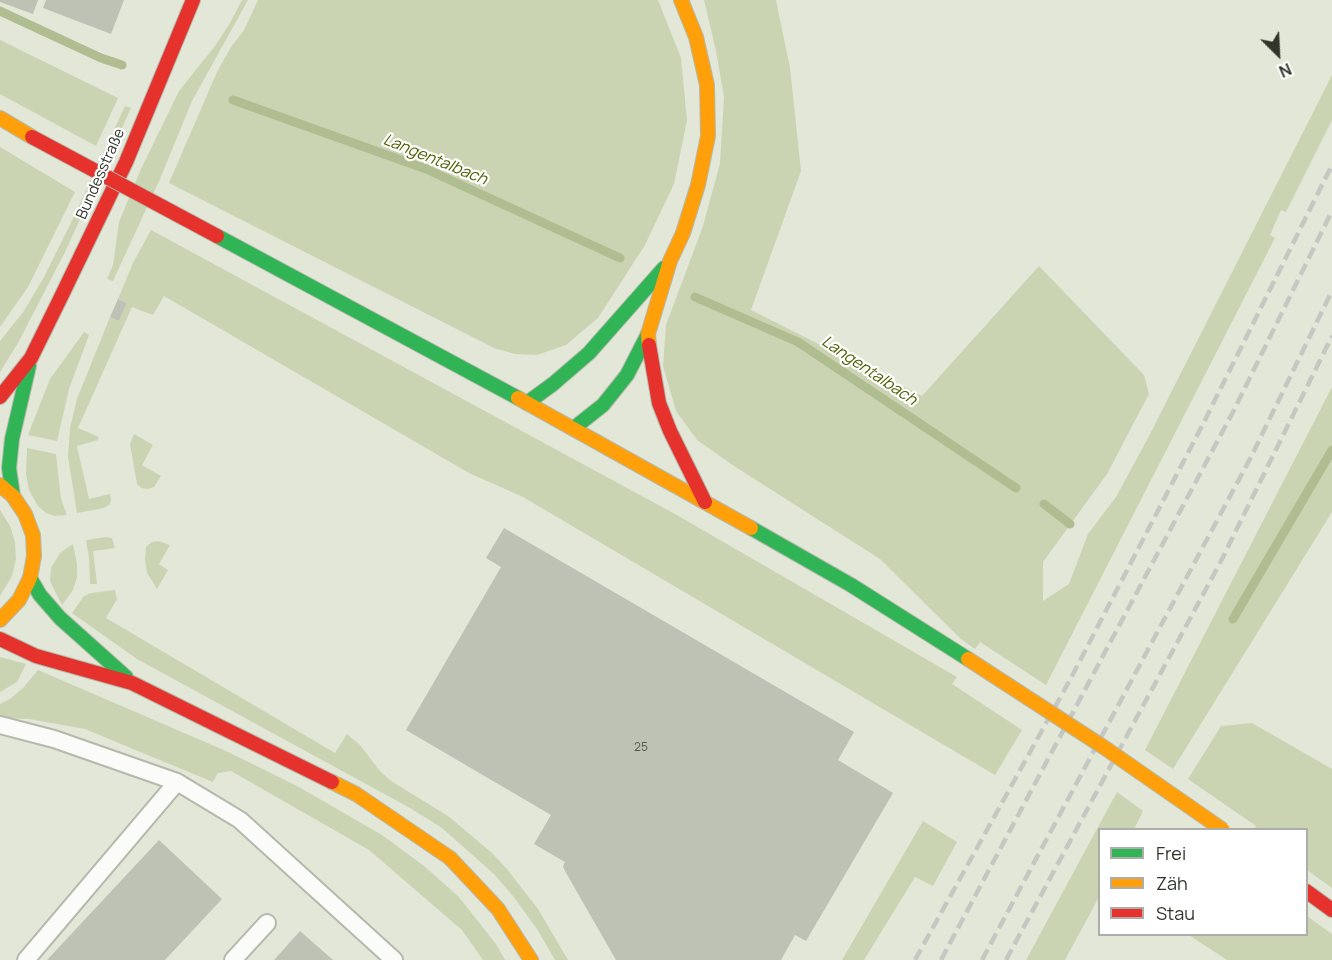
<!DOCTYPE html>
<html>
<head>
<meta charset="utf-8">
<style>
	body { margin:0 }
	#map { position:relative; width:1332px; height:960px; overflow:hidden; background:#e2e7d7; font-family:Manrope,sans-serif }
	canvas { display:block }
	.legend { position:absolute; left:1098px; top:828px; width:210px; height:108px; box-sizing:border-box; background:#fff; border:2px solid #adaeaa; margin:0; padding:8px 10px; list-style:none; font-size:18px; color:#31352a }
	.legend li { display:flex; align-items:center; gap:12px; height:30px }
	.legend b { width:30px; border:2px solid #adaeaa }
	.north { position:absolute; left:1248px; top:24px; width:60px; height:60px; -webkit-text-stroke:4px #fff; paint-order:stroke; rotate:156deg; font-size:16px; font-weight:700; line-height:24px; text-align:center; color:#31352a }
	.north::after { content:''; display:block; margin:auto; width:21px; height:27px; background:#31352a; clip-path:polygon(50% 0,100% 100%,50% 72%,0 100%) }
</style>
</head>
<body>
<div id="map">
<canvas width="1332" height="960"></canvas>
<ul class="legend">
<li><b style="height:8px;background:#30b455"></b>Frei</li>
<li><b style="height:8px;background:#ff9f0a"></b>Zäh</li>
<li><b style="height:8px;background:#e5322d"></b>Stau</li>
</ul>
<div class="north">N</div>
</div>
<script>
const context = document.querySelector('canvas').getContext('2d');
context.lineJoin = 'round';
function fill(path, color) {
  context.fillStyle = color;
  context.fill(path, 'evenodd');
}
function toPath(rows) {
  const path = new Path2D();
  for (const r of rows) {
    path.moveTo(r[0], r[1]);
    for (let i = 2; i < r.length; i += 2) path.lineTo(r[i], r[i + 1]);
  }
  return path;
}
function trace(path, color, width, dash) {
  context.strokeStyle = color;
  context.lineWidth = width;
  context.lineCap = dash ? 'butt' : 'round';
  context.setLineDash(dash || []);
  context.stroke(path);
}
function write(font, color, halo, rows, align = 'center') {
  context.font = font + ' Manrope,sans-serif';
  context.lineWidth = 4.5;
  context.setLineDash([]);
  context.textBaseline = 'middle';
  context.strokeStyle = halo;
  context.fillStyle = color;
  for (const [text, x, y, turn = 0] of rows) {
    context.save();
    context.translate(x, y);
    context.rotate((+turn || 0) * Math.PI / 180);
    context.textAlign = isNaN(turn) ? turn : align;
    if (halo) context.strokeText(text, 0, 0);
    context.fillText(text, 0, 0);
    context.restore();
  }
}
fill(toPath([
	[242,0,248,0,192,101,160,179,113,281,107,279,113,265,119,222,141,169,179,91,215,46,230,23],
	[258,0,658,0,681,58,687,120,674,184,645,245,598,318,566,345,537,355,515,354,494,348,169,183,217,72,231,47,244,30],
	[704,0,776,0,790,68,801,171,751,310,922,396,1039,266,1144,375,1149,394,1107,474,1043,562,1043,601,1069,584,1088,534,1116,497,1148,438,1332,75,1332,120,1286,212,1281,210,1270,235,1275,238,1046,685,980,642,975,649,961,639,880,559,734,466,697,440,676,411,663,366,666,325,703,226,720,163,724,97,716,51],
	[0,40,118,98,96,146,0,94],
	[125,106,131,108,65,252,18,343,0,372,0,341,24,311,44,277,71,223],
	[0,147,75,192,28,287,0,327],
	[151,230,675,514,957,677,952,684,1022,730,995,775,523,497,469,473,164,296,153,315,132,307,78,428,99,437,98,440,77,446,89,499,110,494,111,501,109,505,104,508,77,513,68,457,70,428,77,399,110,317,119,321,127,303,118,299,133,263],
	[84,332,89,335,69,389,57,441,28,435,50,379],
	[1332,387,1332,512,1173,769,1145,750],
	[134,434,153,445,142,465,161,476,154,487,148,489,141,488,137,484,130,444],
	[27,448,56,454,61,499,67,515,55,516,46,513,38,506,29,490,26,474],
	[0,510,10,526,15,542,16,559,12,576,0,596],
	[106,537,112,538,115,548,93,551,97,584,90,584,89,558,86,540],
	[158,541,170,545,159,564,168,570,157,589,147,573,145,560,146,547,152,542],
	[73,544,77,564,77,577,73,590,62,605,50,581,51,568,60,553],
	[115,590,117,599,106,618,335,753,347,734,360,745,380,771,391,781,448,816,492,853,507,869,538,909,568,960,555,960,537,929,513,896,494,874,442,828,410,808,137,659,72,613,84,596,91,593],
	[0,657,26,664,17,682,0,692],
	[38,670,226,751,297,786,382,835,424,866,458,896,496,944,505,960,483,960,462,930,369,850,231,771,218,773,213,782,85,729,29,719,0,718,0,704,10,699,23,688],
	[1252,723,1332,769,1332,888,1307,870,1306,830,1254,829,1256,826,1188,779,1221,726],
	[1117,792,1143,811,1134,829,1100,830,1099,897,1065,960,1026,960],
	[923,821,957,842,933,886,915,877,864,960,842,960],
	[1307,916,1332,934,1332,960,1227,960,1189,935,1306,934]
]), '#cad4b3');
trace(toPath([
	[0,11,101,58,122,65],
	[233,100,426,169,620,258],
	[695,297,798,342,1016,488],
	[1044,504,1070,524],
	[1233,619,1332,450]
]), '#b0bd91', 9);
fill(toPath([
	[0,0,38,0,33,14,0,2],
	[46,0,124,0,111,34,43,8],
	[118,299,127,303,119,321,110,317],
	[504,528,854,732,838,760,893,793,806,941,795,935,781,960,616,960,565,871,563,866,565,862,534,844,551,815,406,730,501,567,486,558],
	[159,840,222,899,165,960,47,960],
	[300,931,333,960,274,960]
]), '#bec2b5');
const lane = toPath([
	[0,725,54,739,177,782,240,820,394,960],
	[26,960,177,782],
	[233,960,267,923]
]);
const fast = toPath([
	[217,236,518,398],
	[527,403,553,384,589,353,664,268],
	[574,428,603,405,627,375,648,334],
	[13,496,9,468,12,439,29,366],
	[751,528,851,585,968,659],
	[30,578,40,595,60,618,126,677]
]);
const slow = toPath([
	[0,118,32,137],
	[649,345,648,334,670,261,683,233,698,185,708,136,707,85,696,37,681,0],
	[518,398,751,528],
	[0,485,13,496,25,514,33,535,34,556,30,578,19,600,0,620],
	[332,782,356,794,450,858,498,909,531,960]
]);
const jam = toPath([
	[649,345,659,403,670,431,705,502],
	[0,397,31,358,61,297,126,162,193,0],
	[0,639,36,656,132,683,332,782],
	[1306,891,1332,910]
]);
trace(lane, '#b4b9ac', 20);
trace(fast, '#b4b9ac', 16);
trace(slow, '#b4b9ac', 16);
trace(jam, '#b4b9ac', 16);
trace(lane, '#fbfbf9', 16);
trace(fast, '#30b455', 14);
trace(slow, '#ff9f0a', 14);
trace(jam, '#e5322d', 14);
trace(toPath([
	[915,960,1071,678,1203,424,1332,165],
	[941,960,1234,410,1332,211],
	[982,960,1251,457,1332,291],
	[1006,960,1220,563,1332,336]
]), '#c5c7c3', 4.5, [12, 6]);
const slowBridge = toPath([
	[968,659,1105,748,1223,830]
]);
const jamBridge = toPath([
	[32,137,217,236]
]);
trace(slowBridge, '#b4b9ac', 16, []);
trace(jamBridge, '#b4b9ac', 16, []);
trace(slowBridge, '#ff9f0a', 14);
trace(jamBridge, '#e5322d', 14);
write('12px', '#54584d', null, [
	["25",641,748]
]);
write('15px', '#31352a', '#fff', [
	["Bundesstraße",101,174,-66]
]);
write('italic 16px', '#4e6104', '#fff', [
	["Langentalbach",435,160,22],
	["Langentalbach",869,371,34]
]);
</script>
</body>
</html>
